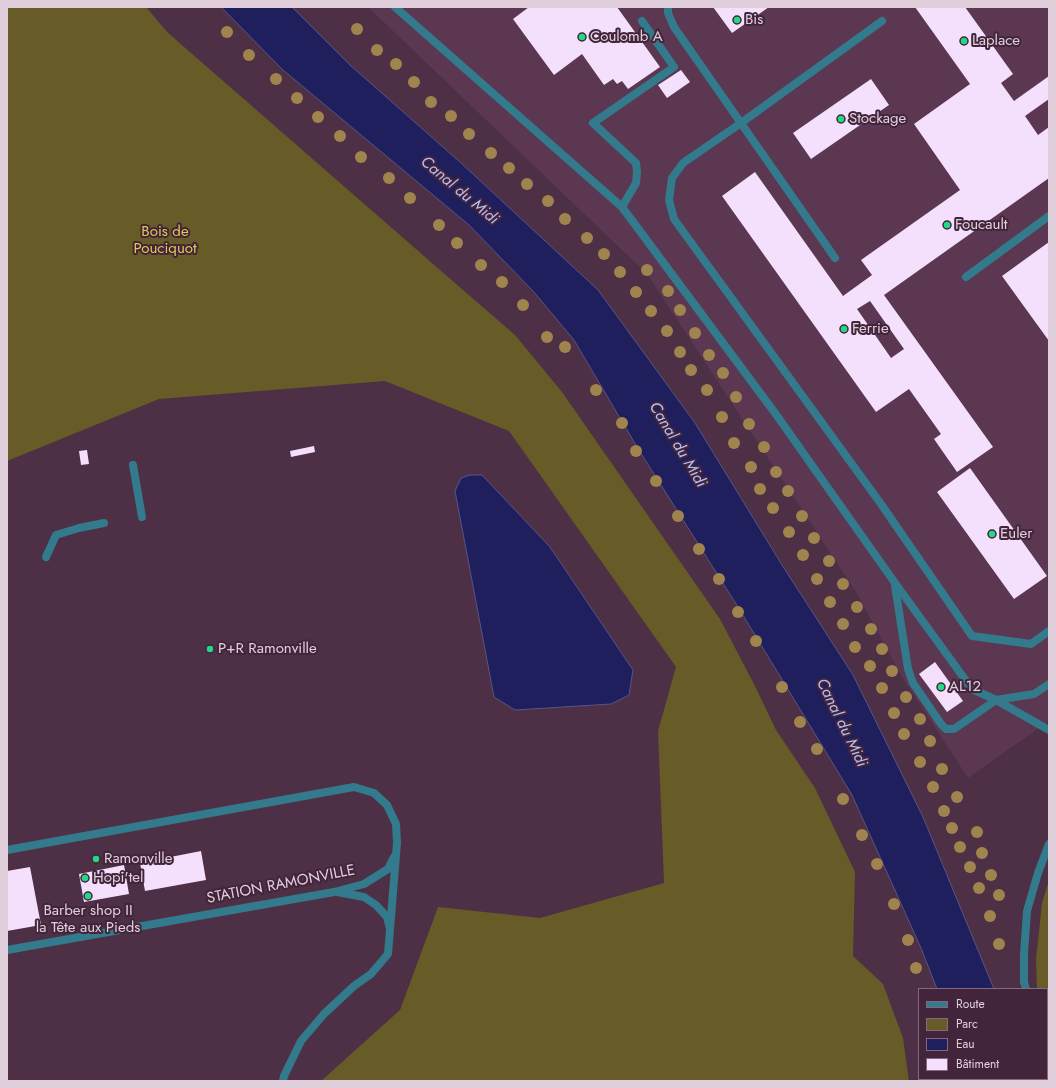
<!DOCTYPE html>
<html>
<head>
<meta charset="utf-8">
<style>
	body { margin:0 }
	#map { position:relative; width:1056px; height:1088px; overflow:hidden; background:#4d2f46; font-family:Jost,sans-serif }
	canvas { display:block }
	.frame { position:absolute; inset:0; border:8px solid #e2cfdc; pointer-events:none }
	.legend { position:absolute; left:918px; top:988px; width:130px; height:92px; box-sizing:border-box; background:#42253b; border:1px solid #82697b; margin:0; padding:5px 7px; list-style:none; font-size:12px; color:#e2cfdc }
	.legend li { display:flex; align-items:center; gap:8px; height:20px }
	.legend b { width:20px; border:1px solid #82697b }
</style>
</head>
<body>
<div id="map">
<canvas width="1056" height="1088"></canvas>
<div class="frame"></div>
<ul class="legend">
<li><b style="height:5px;background:#327a8c"></b>Route</li>
<li><b style="height:11px;background:#675b27"></b>Parc</li>
<li><b style="height:11px;background:#1f1f5e"></b>Eau</li>
<li><b style="height:11px;background:#f4e0fc"></b>Bâtiment</li>
</ul>
</div>
<script>
const context = document.querySelector('canvas').getContext('2d');
context.lineJoin = 'round';
function fill(path, color) {
  context.fillStyle = color;
  context.fill(path, 'evenodd');
}
function toPath(rows) {
  const path = new Path2D();
  for (const r of rows) {
    path.moveTo(r[0], r[1]);
    for (let i = 2; i < r.length; i += 2) path.lineTo(r[i], r[i + 1]);
  }
  return path;
}
function trace(path, color, width, dash) {
  context.strokeStyle = color;
  context.lineWidth = width;
  context.lineCap = dash ? 'butt' : 'round';
  context.setLineDash(dash || []);
  context.stroke(path);
}
function write(font, color, halo, rows, align = 'center') {
  context.font = font + ' Jost,sans-serif';
  context.lineWidth = 4;
  context.setLineDash([]);
  context.textBaseline = 'middle';
  context.strokeStyle = halo;
  context.fillStyle = color;
  for (const [text, x, y, turn = 0] of rows) {
    context.save();
    context.translate(x, y);
    context.rotate((+turn || 0) * Math.PI / 180);
    context.textAlign = isNaN(turn) ? turn : align;
    if (halo) context.strokeText(text, 0, 0);
    context.fillText(text, 0, 0);
    context.restore();
  }
}
fill(toPath([
	[368,7,1049,7,1049,721,968,778,902,677,856,592,647,274]
]), '#5b3752');
fill(toPath([
	[7,7,146,7,167,32,440,270,515,335,562,392,720,619,755,686,776,730,815,788,855,872,853,956,883,984,903,1038,909,1081,321,1081,400,1010,438,907,540,918,664,883,658,731,676,667,509,431,385,381,159,399,7,461],
	[1049,880,1049,1031,1047,1032,1047,989,1037,989,1036,959,1042,903]
]), '#675b27');
const water = toPath([
	[221,7,292,7,350,65,461,163,598,290,695,423,782,565,853,675,923,817,994,989,937,989,921,948,852,795,738,607,637,447,574,340,533,291,469,225,283,70,221,7],
	[470,475,482,475,550,547,633,670,629,695,611,704,515,710,494,697,455,491,461,478,470,475]
]);
fill(water, '#1f1f5e');
trace(water, '#5a5484', 1);
fill(toPath([
	[529,7,617,7,660,67,628,89,622,81,617,84,613,79,604,85,582,54,554,75,513,19],
	[713,7,769,7,732,33],
	[915,7,965,7,1013,74,1001,83,1014,101,1049,76,1049,99,1025,116,1038,135,1049,127,1049,178,884,295,993,447,957,472,934,439,941,434,909,389,876,412,722,196,755,172,843,296,872,275,861,260,960,190,914,124,970,84],
	[870,301,904,349,891,358,857,309],
	[681,70,690,82,667,98,658,85],
	[871,79,889,105,811,159,793,133],
	[1049,242,1049,341,1002,276],
	[314,446,315,452,291,457,290,451],
	[87,450,89,464,81,465,79,451],
	[970,468,1047,576,1014,599,937,492],
	[935,662,963,701,947,712,919,674],
	[201,851,206,880,145,891,140,863],
	[124,865,129,894,84,902,79,874],
	[30,867,41,925,7,931,7,871]
]), '#f4e0fc');
trace(toPath([
	[395,7,622,207,775,413,895,583,972,689,996,700,1049,730],
	[668,7,668,13,674,27,835,258],
	[622,207,636,183,637,172,636,163,593,123,674,67,642,21],
	[966,277,1049,216],
	[133,465,142,517],
	[46,557,56,535,79,528,104,523],
	[895,586,908,669,913,683,941,724,946,729,954,729,996,700,1034,694,1049,684],
	[7,850,354,787,374,793,387,805,396,824,397,843,388,954,371,974,354,986,324,1014,301,1041,284,1076,283,1081],
	[337,892,364,897,376,905,387,917,389,925],
	[7,950,334,892,364,884,388,869,394,857]
]), '#327a8c', 8);
trace(toPath([
	[882,21,741,123,683,163,672,178,669,200,674,219,881,504,972,636,1031,644,1049,631],
	[1026,989,1024,982,1024,954,1027,911,1038,873,1049,844],
	[1047,1063,1049,1068]
]), '#327a8c', 8);
context.fillStyle = '#a0844e';
for (const [x, y] of [
	[357,29],
	[227,32],
	[377,50],
	[249,55],
	[396,64],
	[276,79],
	[414,82],
	[297,98],
	[431,102],
	[451,116],
	[318,117],
	[469,134],
	[340,136],
	[491,153],
	[361,157],
	[509,168],
	[389,178],
	[527,184],
	[410,198],
	[548,201],
	[565,219],
	[439,225],
	[587,238],
	[457,243],
	[604,254],
	[481,265],
	[647,270],
	[620,272],
	[502,282],
	[668,291],
	[636,292],
	[523,305],
	[680,310],
	[651,311],
	[667,331],
	[695,333],
	[547,337],
	[565,347],
	[680,352],
	[709,355],
	[691,370],
	[723,373],
	[596,390],
	[707,390],
	[736,397],
	[722,417],
	[622,423],
	[749,424],
	[734,443],
	[764,447],
	[636,451],
	[751,467],
	[776,472],
	[656,481],
	[760,489],
	[788,491],
	[773,508],
	[678,516],
	[802,516],
	[789,532],
	[814,538],
	[699,549],
	[803,555],
	[829,561],
	[719,579],
	[817,579],
	[843,584],
	[830,602],
	[857,607],
	[738,612],
	[843,624],
	[871,629],
	[756,641],
	[855,647],
	[882,649],
	[870,666],
	[892,671],
	[782,687],
	[882,688],
	[906,697],
	[894,713],
	[920,719],
	[800,722],
	[904,734],
	[930,741],
	[817,749],
	[920,762],
	[942,769],
	[933,787],
	[957,797],
	[843,799],
	[944,811],
	[952,828],
	[977,832],
	[862,835],
	[960,847],
	[982,853],
	[877,864],
	[970,867],
	[991,875],
	[979,888],
	[999,895],
	[894,904],
	[990,916],
	[908,940],
	[999,944],
	[916,968]
]) {
  context.beginPath();
  context.arc(x, y, 6, 0, 2 * Math.PI);
  context.fill();
}
for (const [x, y, r, color] of [
	[737,20,4,"#23d886"],
	[582,37,4,"#23d886"],
	[964,41,4,"#23d886"],
	[841,119,4,"#23d886"],
	[947,225,4,"#23d886"],
	[844,329,4,"#23d886"],
	[992,534,4,"#23d886"],
	[210,649,4,"#23d886"],
	[941,687,4,"#23d886"],
	[96,859,4,"#23d886"],
	[85,878,4,"#23d886"],
	[88,896,4,"#23d886"]
]) {
  const dot = new Path2D();
  dot.arc(x, y, r, 0, 2 * Math.PI);
  context.fillStyle = color;
  context.fill(dot);
  trace(dot, '#42253b', 1.5);
}
write('15px', '#e2cfdc', '#42253b', [
	["Bis",745,20],
	["Coulomb A",590,37],
	["Laplace",972,41],
	["Stockage",849,119],
	["Foucault",955,225],
	["Ferrie",852,329],
	["Euler",1000,534],
	["P+R Ramonville",218,649],
	["AL12",949,687],
	["Ramonville",104,859],
	["Hopi'tel",93,878],
	["Barber shop II",88,911,"center"],
	["la Tête aux Pieds",88,928,"center"]
], 'left');
write('15px', '#e3c954', '#42253b', [
	["Bois de",165,232],
	["Pouciquot",165,249]
]);
write('15px', '#e2cfdc', '#42253b', [
	["STATION RAMONVILLE",281,885,-11]
]);
write('italic 16px', '#b5bff9', '#42253b', [
	["Canal du Midi",459,191,40],
	["Canal du Midi",677,445,59],
	["Canal du Midi",841,723,64]
]);
</script>
</body>
</html>
